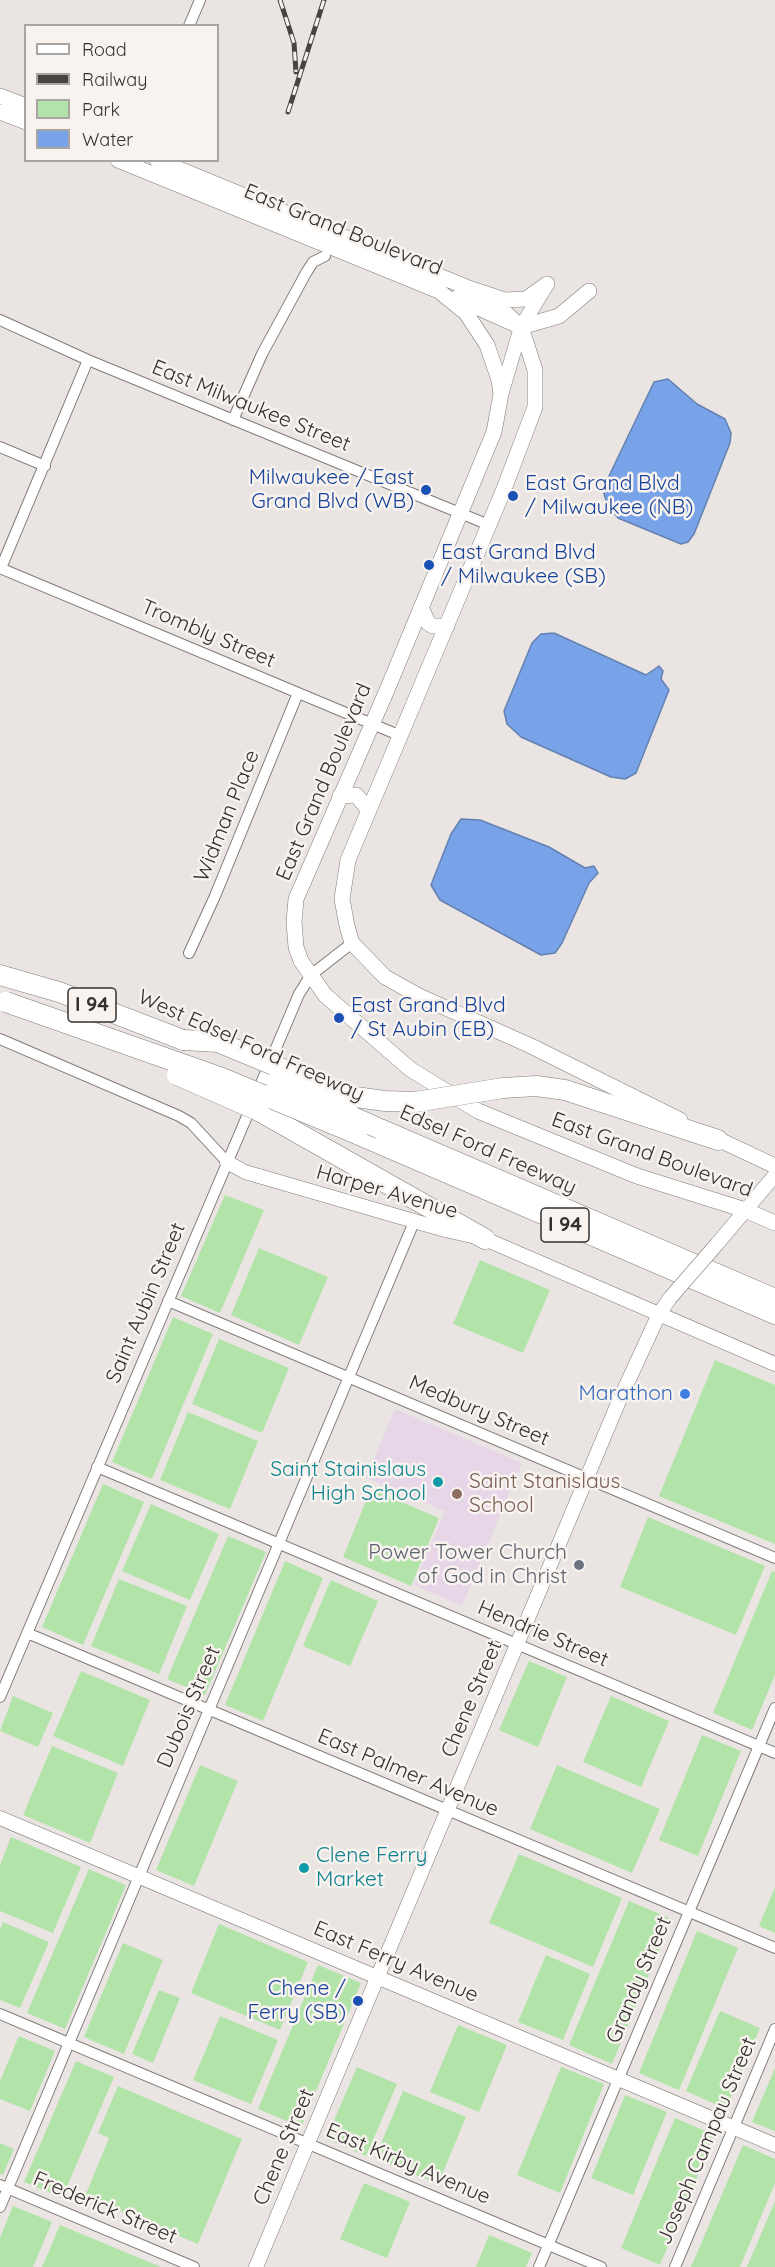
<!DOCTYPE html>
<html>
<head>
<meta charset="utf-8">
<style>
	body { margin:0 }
	#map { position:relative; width:775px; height:2267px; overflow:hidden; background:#eae5e2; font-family:Quicksand,sans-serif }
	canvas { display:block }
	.legend { position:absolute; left:24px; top:24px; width:195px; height:138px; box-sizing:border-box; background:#f8f3ef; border:2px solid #a9a5a2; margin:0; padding:8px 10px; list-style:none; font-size:18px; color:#33312f }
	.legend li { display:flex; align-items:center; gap:12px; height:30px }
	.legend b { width:30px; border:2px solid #a9a5a2 }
</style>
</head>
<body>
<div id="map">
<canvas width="775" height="2267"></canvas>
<ul class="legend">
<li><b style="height:8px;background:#fff"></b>Road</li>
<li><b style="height:8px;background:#474442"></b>Railway</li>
<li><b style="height:16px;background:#b2e4aa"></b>Park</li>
<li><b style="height:16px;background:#79a3e9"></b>Water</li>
</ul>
</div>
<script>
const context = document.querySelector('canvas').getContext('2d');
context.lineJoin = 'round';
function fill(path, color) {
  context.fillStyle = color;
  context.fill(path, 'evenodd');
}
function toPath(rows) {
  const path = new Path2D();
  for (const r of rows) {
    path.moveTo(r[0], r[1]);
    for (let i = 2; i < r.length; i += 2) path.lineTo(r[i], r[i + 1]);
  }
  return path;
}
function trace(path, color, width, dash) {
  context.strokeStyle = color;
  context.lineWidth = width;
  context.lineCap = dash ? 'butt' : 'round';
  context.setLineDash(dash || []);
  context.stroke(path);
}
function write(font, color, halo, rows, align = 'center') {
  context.font = font + ' Quicksand,sans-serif';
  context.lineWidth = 5;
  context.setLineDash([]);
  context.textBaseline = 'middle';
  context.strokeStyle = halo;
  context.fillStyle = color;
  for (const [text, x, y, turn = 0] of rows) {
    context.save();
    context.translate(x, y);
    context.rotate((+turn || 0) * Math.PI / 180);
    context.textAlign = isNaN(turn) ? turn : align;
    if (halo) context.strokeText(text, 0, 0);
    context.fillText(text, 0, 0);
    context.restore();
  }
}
fill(toPath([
	[395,1409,522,1463,462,1606,414,1585,445,1511,366,1478]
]), '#e7d6e8');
fill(toPath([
	[225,1195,264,1210,220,1313,181,1296],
	[259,1248,328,1277,299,1345,231,1315],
	[480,1260,550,1290,523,1353,453,1324],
	[173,1317,213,1334,152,1479,112,1462],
	[219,1339,289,1368,262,1433,192,1404],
	[715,1360,775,1385,775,1544,659,1496],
	[188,1412,258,1441,230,1509,160,1480],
	[103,1484,144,1502,83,1645,42,1627],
	[371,1489,439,1518,411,1586,343,1557],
	[151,1504,219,1534,190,1600,122,1571],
	[648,1517,765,1566,736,1635,620,1587],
	[228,1536,266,1552,205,1695,167,1679],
	[285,1561,323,1578,263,1721,225,1705],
	[772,1571,775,1572,775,1675,752,1730,713,1713],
	[119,1579,187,1606,159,1674,91,1646],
	[331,1580,378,1601,350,1666,303,1646],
	[529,1661,567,1677,538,1747,499,1730],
	[81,1671,150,1700,123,1766,53,1736],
	[13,1696,53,1713,38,1747,0,1731],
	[611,1696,669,1721,641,1787,583,1762],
	[702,1735,741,1751,698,1856,659,1840],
	[52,1746,118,1773,90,1843,23,1815],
	[200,1765,238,1781,194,1886,156,1870],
	[557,1765,660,1809,632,1873,530,1829],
	[11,1837,81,1867,53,1933,0,1911,0,1865],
	[519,1854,622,1898,593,1967,489,1923],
	[89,1869,126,1885,65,2029,27,2013],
	[775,1887,775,1933,759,1926],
	[629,1901,672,1919,612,2064,569,2045],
	[3,1922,49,1942,20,2008,0,2000,0,1930],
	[219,1924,308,1962,280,2030,191,1993],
	[697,1931,738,1948,679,2090,639,2073],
	[123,1943,163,1960,124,2054,84,2037],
	[546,1955,590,1974,563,2040,518,2022],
	[318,1965,361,1983,301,2127,258,2109],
	[159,1990,180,1998,153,2063,132,2054],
	[720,2011,760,2028,726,2109,686,2091],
	[220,2016,278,2040,251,2104,193,2080],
	[458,2025,507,2045,479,2112,430,2092],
	[19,2036,55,2051,30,2111,0,2099,0,2081],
	[76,2061,114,2077,62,2198,24,2182],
	[357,2067,397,2084,366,2156,326,2139],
	[561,2067,604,2084,560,2193,517,2175],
	[775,2068,775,2131,752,2122],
	[118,2086,242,2139,198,2244,85,2196,109,2138,98,2133],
	[403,2091,466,2117,438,2184,375,2158],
	[625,2095,667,2112,633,2195,591,2178],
	[675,2118,715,2135,660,2265,621,2248],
	[0,2143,14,2149,3,2175,0,2174],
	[743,2145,775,2159,775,2183,740,2267,691,2267],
	[364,2183,410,2202,387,2258,340,2239],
	[775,2201,775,2267,747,2267],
	[13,2206,52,2222,33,2267,0,2267,0,2238],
	[60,2225,161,2267,42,2267],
	[489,2235,532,2253,526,2267,476,2267]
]), '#b2e4aa');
const water = toPath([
	[668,379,697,404,725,419,731,433,730,443,694,534,688,542,681,544,618,518,608,506,604,494,609,476,654,382,668,379],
	[554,633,646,675,659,666,663,671,661,679,669,690,636,773,625,779,611,777,521,737,507,724,504,711,532,643,541,634,554,633],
	[461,819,480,820,549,847,585,868,594,866,598,873,589,883,562,943,555,953,541,955,440,900,431,885,451,834,461,819]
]);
fill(water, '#79a3e9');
trace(water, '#6481b1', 1.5);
const minor = toPath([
	[189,26,200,0],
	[0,320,88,360,489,525],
	[233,420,262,354,306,273,313,262,325,256],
	[0,447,45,466],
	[0,568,401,736],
	[1,568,88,360],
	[189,953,215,896,298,693],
	[0,1039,179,1116,191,1123,227,1162],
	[168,1301,775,1558],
	[97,1467,775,1753],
	[27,1633,775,1948],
	[0,1697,299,994,311,975,352,943],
	[0,2014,601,2267],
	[0,2185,194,2267],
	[0,2207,414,1222],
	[539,2267,775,1708],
	[675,2267,775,2029]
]);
const tertiary = toPath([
	[502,392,521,327,546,286],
	[227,1162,245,1172,445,1230,485,1239,775,1364],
	[717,1244,775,1175],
	[0,1818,775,2145],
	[256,2267,619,1401,659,1314,670,1298]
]);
const secondary = toPath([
	[0,96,26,106],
	[0,112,26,122],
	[118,160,439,291,466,313,487,345,499,380,501,394,494,432,387,690,296,899,294,922,296,947,301,961,325,995,410,1069,478,1111,637,1176,745,1210,775,1223],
	[157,160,466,287,505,300,526,299,547,284],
	[466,287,497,305,521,327,535,370,535,407,504,489,348,860,342,899,347,926,352,943,385,977,419,996,531,1046,680,1120],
	[456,298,521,327,559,316,589,291],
	[421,607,428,623,433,626,447,626],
	[340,796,356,795,369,810],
	[709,1135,775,1166]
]);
const motorway = toPath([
	[0,975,59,992,183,1040],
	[503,1088,536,1086,565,1090,718,1140],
	[259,1111,485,1239],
	[380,1129,775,1299],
	[357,1134,775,1314]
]);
trace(minor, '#807b78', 12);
trace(tertiary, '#807b78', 15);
trace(secondary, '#807b78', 16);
trace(motorway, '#807b78', 21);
trace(minor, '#fff', 10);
trace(tertiary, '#fff', 14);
trace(secondary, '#fff', 15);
trace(motorway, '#fff', 20);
const rail = toPath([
	[280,0,294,43,296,72],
	[288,112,324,0]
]);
trace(rail, '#474442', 5);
trace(rail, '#f8f3ef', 3, [9]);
const tertiaryBridge = toPath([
	[670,1298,717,1244]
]);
const motorwayBridge = toPath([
	[6,1002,222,1078,357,1134],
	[183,1040,218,1042,348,1096,385,1101,415,1102,503,1088],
	[177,1075,259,1111],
	[276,1082,380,1129]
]);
trace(tertiaryBridge, '#807b78', 15, []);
trace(motorwayBridge, '#807b78', 21, []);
trace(tertiaryBridge, '#fff', 14);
trace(motorwayBridge, '#fff', 20);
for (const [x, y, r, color] of [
	[426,490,6,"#1a4fb4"],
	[513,496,6,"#1a4fb4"],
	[429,565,6,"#1a4fb4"],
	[339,1018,6,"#1a4fb4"],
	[685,1394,6,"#3f7fe0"],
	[438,1482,6,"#0f9aa8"],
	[457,1494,6,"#8d6e63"],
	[579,1565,6,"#6b7280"],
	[304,1868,6,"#0f9aa8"],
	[358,2001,6,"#1a4fb4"]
]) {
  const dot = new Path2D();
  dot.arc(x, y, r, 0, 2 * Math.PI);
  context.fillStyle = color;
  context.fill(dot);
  trace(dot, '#f8f3ef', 2);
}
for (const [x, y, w] of [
	[92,1005,48],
	[565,1225,48]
]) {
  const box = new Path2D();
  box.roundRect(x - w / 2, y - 17, w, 34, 4.5);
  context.fillStyle = '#f8f3ef';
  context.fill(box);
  trace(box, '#33312f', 1.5);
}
write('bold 20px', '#33312f', null, [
	["I 94",92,1005],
	["I 94",565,1225]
]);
write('21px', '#33312f', '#f8f3ef', [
	["East Grand Boulevard",343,230,22],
	["East Milwaukee Street",251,406,22],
	["Trombly Street",208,634,23],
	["East Grand Boulevard",324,782,-67],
	["Widman Place",227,816,-68],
	["West Edsel Ford Freeway",251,1046,24],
	["Edsel Ford Freeway",488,1150,24],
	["East Grand Boulevard",652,1155,20],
	["Harper Avenue",387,1192,16],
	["Saint Aubin Street",146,1303,-67],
	["Medbury Street",479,1411,23],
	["Hendrie Street",543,1634,23],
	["Chene Street",472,1699,-67],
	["Dubois Street",189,1707,-67],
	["East Palmer Avenue",408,1773,23],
	["East Ferry Avenue",396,1962,23],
	["Grandy Street",639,1980,-67],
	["Joseph Campau Street",707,2141,-67],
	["Chene Street",284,2147,-67],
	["East Kirby Avenue",408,2164,23],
	["Frederick Street",105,2208,23]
]);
write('21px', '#164399', '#f8f3ef', [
	["Milwaukee / East",414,478,"right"],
	["Grand Blvd (WB)",414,502,"right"],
	["East Grand Blvd",525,484],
	["/ Milwaukee (NB)",525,508],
	["East Grand Blvd",441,553],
	["/ Milwaukee (SB)",441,577],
	["East Grand Blvd",351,1006],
	["/ St Aubin (EB)",351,1030],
	["Chene /",346,1989,"right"],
	["Ferry (SB)",346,2013,"right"]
], 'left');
write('21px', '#366cbe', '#f8f3ef', [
	["Marathon",673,1394]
], 'right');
write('21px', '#0d838f', '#f8f3ef', [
	["Saint Stainislaus",426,1470],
	["High School",426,1494],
	["Clene Ferry",316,1856,"left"],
	["Market",316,1880,"left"]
], 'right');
write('21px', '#785e54', '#f8f3ef', [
	["Saint Stanislaus",469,1482],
	["School",469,1506]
], 'left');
write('21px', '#5b616d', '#f8f3ef', [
	["Power Tower Church",567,1553],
	["of God in Christ",567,1577]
], 'right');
</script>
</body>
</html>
